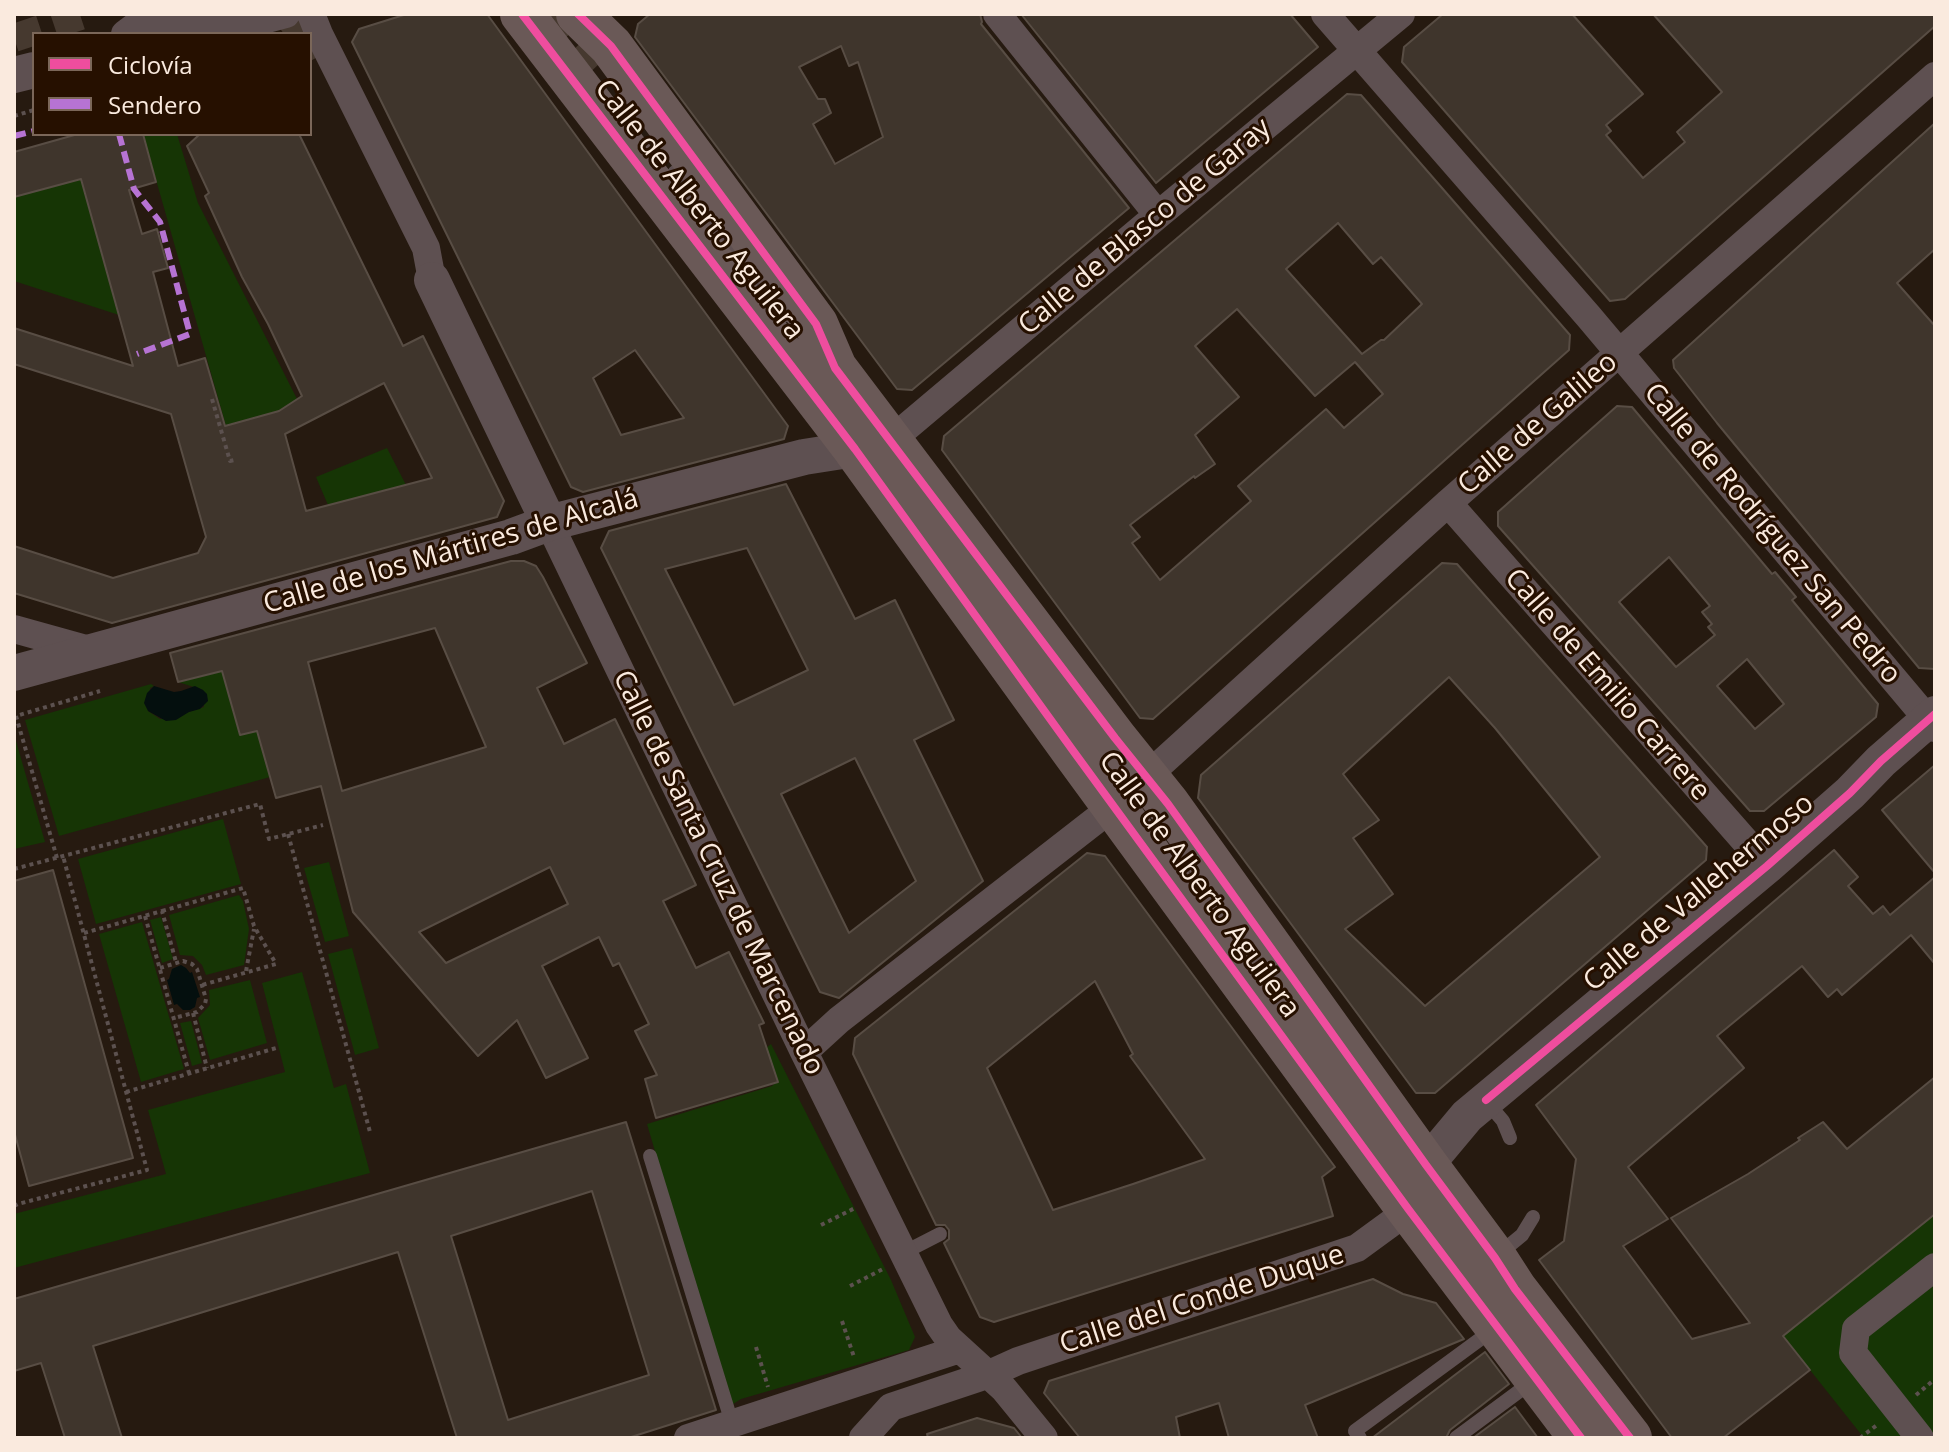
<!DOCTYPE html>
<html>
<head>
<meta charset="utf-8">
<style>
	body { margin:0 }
	#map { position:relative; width:1949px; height:1452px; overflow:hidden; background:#261a10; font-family:"Open Sans",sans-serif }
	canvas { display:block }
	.frame { position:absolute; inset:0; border:16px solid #faeade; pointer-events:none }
	.legend { position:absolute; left:32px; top:32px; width:280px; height:104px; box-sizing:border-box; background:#261000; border:2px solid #7b6759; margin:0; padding:10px 14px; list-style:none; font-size:24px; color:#faeade }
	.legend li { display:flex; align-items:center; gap:16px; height:40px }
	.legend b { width:40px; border:2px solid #7b6759 }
</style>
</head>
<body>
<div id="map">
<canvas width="1949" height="1452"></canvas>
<div class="frame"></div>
<ul class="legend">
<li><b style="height:10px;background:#ef4d9e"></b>Ciclovía</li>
<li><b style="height:10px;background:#b673d3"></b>Sendero</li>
</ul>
</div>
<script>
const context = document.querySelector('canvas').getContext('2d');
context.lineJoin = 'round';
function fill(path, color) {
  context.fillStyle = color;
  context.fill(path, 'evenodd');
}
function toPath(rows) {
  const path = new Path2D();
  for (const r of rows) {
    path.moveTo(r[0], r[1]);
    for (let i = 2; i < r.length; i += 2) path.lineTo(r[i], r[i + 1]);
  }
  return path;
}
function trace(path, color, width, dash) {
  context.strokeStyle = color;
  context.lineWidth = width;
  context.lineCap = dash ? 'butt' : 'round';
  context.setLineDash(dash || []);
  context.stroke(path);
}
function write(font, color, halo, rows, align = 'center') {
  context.font = font + ' "Open Sans",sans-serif';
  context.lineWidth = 6;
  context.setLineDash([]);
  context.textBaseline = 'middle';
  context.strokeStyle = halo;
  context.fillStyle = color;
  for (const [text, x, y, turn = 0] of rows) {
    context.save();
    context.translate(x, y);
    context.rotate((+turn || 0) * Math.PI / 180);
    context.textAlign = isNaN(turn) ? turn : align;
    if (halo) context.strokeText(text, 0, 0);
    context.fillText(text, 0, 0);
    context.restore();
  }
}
fill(toPath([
	[143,134,177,134,198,203,297,399,279,411,226,426],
	[81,179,91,216,119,315,14,281,14,197],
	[387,448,406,485,328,505,316,477],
	[222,671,240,735,257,731,270,777,59,836,25,720,151,684,154,686,150,688,148,711,160,719,189,712,204,707,203,690,178,682],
	[14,734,45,842,14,849],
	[223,819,241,884,96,924,78,859],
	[329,862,349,936,325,942,304,868],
	[239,895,243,901,249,929,244,965,206,975,202,965,193,956,180,955,169,915],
	[161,917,173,959,162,963,150,920],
	[142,922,184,1069,141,1082,99,934],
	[352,948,379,1048,355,1055,328,954],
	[302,972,334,1088,346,1084,370,1173,14,1268,14,1214,166,1174,148,1110,285,1072,262,983],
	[250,980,267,1043,210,1060,198,1018,210,1005,209,990],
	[191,1021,202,1063,192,1066,180,1023],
	[771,1044,891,1280,915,1337,909,1350,741,1399,730,1406,647,1124,772,1086,777,1081,766,1048],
	[1935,1214,1935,1438,1864,1438,1783,1336]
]), '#163505');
fill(toPath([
	[154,686,174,692,181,691,195,686,203,690,207,694,208,701,200,709,189,712,176,720,166,721,148,711,144,703,147,693],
	[181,965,186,968,190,973,192,972,200,997,197,998,195,1007,190,1010,183,1010,177,1004,174,1005,167,980,169,979,172,969]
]), '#040f0e');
const building = toPath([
	[407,14,487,14,788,426,784,439,583,492,571,487,352,42,359,29,407,14],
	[635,350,684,418,621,435,593,378,635,350],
	[650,14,980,14,982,22,981,24,1129,208,912,390,897,389,635,37,638,24,650,14],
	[841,46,849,66,858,62,883,137,835,164,813,124,831,113,825,99,818,99,799,67,841,46],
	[1021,14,1290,14,1318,47,1156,183,1021,14],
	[1443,14,1572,14,1643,94,1606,125,1611,131,1606,135,1643,178,1685,142,1677,132,1722,92,1653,14,1935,14,1935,26,1625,299,1610,301,1402,62,1404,47,1443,14],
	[1347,94,1361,95,1402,142,1570,335,1569,350,1153,719,1140,718,942,450,944,436,1347,94],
	[1338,223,1373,264,1381,257,1422,304,1384,340,1381,340,1362,354,1286,269,1338,223],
	[1237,309,1315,396,1355,362,1383,394,1344,428,1326,409,1238,486,1251,501,1160,580,1132,543,1140,537,1130,525,1194,476,1195,478,1215,464,1195,435,1239,397,1195,346,1237,309],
	[1935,123,1935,249,1897,283,1935,326,1935,669,1919,668,1717,423,1674,368,1673,360,1935,123],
	[78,134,143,134,156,182,129,190,142,234,157,229,168,268,153,272,178,366,205,358,225,426,279,411,302,396,268,324,242,277,205,196,209,193,187,146,200,134,299,134,403,346,423,336,504,501,497,517,112,623,14,593,14,546,113,578,198,553,206,537,171,414,14,364,14,328,133,366,81,179,14,197,14,152,78,134],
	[384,383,432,478,306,511,285,434,384,383],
	[1617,406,1632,407,1772,574,1775,572,1796,597,1792,600,1878,704,1876,717,1764,811,1750,811,1498,526,1498,512,1617,406],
	[1669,557,1710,606,1702,612,1712,624,1708,627,1715,635,1676,667,1619,602,1669,557],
	[1747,659,1784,704,1755,729,1717,686,1747,659],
	[786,484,855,619,895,600,954,720,914,740,983,881,839,998,820,992,601,548,609,531,786,484],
	[747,548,808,670,734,705,665,569,747,548],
	[855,758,916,881,849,933,781,794,855,758],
	[511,561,524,561,536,566,543,577,587,663,537,688,564,744,615,719,696,885,663,901,696,968,729,952,764,1023,759,1025,778,1082,656,1118,645,1079,657,1075,635,1031,649,1024,619,963,613,966,599,937,542,966,588,1058,546,1078,517,1020,478,1056,353,912,321,786,276,798,257,731,240,735,222,671,178,682,170,653,511,561],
	[435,628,486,747,342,791,308,662,435,628],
	[550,867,568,904,446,963,419,932,550,867],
	[1442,563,1457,564,1707,847,1706,860,1435,1093,1416,1093,1198,798,1201,775,1442,563],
	[1449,677,1495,728,1600,857,1425,1006,1345,929,1393,894,1353,838,1379,820,1343,774,1449,677],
	[1935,765,1935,873,1882,810,1935,765],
	[1834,850,1858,877,1848,886,1873,914,1883,906,1890,915,1935,877,1935,964,1911,935,1842,995,1837,989,1828,997,1802,966,1717,1036,1744,1068,1628,1167,1668,1219,1623,1246,1692,1339,1750,1323,1671,1218,1748,1174,1800,1140,1798,1138,1823,1122,1847,1149,1935,1077,1935,1214,1783,1336,1810,1370,1723,1438,1672,1438,1539,1260,1564,1241,1576,1159,1536,1105,1834,850],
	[1087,853,1105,856,1335,1167,1322,1177,1333,1216,994,1322,980,1317,944,1243,949,1239,949,1230,945,1225,936,1225,853,1054,855,1038,1087,853],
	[1095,981,1133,1054,1130,1056,1205,1159,1133,1184,1053,1210,987,1068,1095,981],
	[53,870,133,1158,29,1186,14,1131,14,881,53,870],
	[626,1122,716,1410,628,1438,457,1438,398,1252,93,1346,122,1438,65,1438,41,1363,14,1371,14,1299,626,1122],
	[592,1191,649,1375,508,1420,451,1236,592,1191],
	[1373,1279,1403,1294,1436,1303,1464,1339,1305,1405,1318,1438,1229,1438,1219,1403,1176,1417,1180,1438,1080,1438,1044,1393,1049,1381,1373,1279],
	[1485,1352,1509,1384,1450,1430,1446,1438,1372,1438,1485,1352],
	[1515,1407,1538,1438,1473,1438,1515,1407],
	[977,1418,1014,1428,1022,1438,928,1438,927,1434,977,1418]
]);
fill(building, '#3f352c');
trace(building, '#584d44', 2);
trace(toPath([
	[287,14,301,34],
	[550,14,600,67],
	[14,38,86,14],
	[310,52,314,59]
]), '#46392f', 28, [28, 14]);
trace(toPath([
	[14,116,34,110],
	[212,399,230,461,235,460],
	[288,834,370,1132],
	[57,858,16,716,100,691],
	[14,869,260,804,269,839,323,825],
	[162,911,243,888,254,926,276,964,202,985],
	[145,916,189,1073],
	[84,933,162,911,176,962],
	[160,968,183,961,192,964,197,969,206,999,205,1004,197,1012,174,1018],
	[246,971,254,929],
	[193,1013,207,1068],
	[126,1092,276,1048],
	[14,1206,18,1204,147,1170,63,856],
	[821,1225,855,1208],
	[850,1286,883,1269],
	[842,1321,854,1357],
	[756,1347,768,1387],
	[1916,1395,1935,1379],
	[1860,1438,1877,1425]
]), '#5c514f', 4, [4, 4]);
trace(toPath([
	[1486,1101,1503,1121,1510,1138],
	[650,1156,732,1423],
	[903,1253,940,1234],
	[1499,1254,1522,1235,1533,1217],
	[1360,1438,1355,1431,1494,1329],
	[1456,1438,1533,1381]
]), '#5e5051', 14);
trace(toPath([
	[311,14,319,34,426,248,432,280],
	[997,14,1158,215],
	[1325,14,1589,317,1935,728],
	[125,34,141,22,167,14],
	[158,34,225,14],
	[211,34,286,14],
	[680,177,750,273,780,310],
	[877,444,890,441,1158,215,1401,14],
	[1448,503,1767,866],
	[549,523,804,1052,939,1325,948,1338,1004,1389,1044,1438],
	[14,629,93,651],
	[804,1052,839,1020,1114,806,1448,503,1935,76],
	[688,1438,960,1349],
	[863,1438,891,1407,987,1375,1018,1361,1357,1248,1409,1210],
	[1920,1438,1853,1353,1856,1329,1935,1267]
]), '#5e5051', 28);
trace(toPath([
	[14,75,34,70],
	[432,280,549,523],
	[14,673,511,537,549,523,804,457,855,449],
	[1416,1189,1426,1165,1467,1116,1767,866,1850,793,1881,761,1935,714]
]), '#5e5051', 36);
trace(toPath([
	[522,14,855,449,1074,752,1409,1210,1581,1438],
	[578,14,611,46,622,61,816,324,835,368,1115,738,1168,804,1426,1165,1495,1258,1515,1289,1630,1438]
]), '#6a5957', 44);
trace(toPath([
	[119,134,134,189,160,222,190,334,137,354],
	[14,136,34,131]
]), '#b673d3', 6, [12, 6]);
trace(toPath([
	[522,14,855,449,1074,752,1409,1210,1581,1438],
	[578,14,611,46,622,61,816,324,835,368,1115,738,1168,804,1426,1165,1495,1258,1515,1289,1630,1438],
	[1486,1100,1767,866,1850,793,1881,761,1935,714]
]), '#ef4d9e', 8);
write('28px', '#faeade', '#261000', [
	["Calle de Alberto Aguilera",699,210,52],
	["Calle de Blasco de Garay",1145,227,-40],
	["Calle de Galileo",1538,424,-41],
	["Calle de Rodríguez San Pedro",1772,534,50],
	["Calle de los Mártires de Alcalá",451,552,-16],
	["Calle de Emilio Carrere",1607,685,49],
	["Calle de Santa Cruz de Marcenado",718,873,64],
	["Calle de Alberto Aguilera",1199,885,54],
	["Calle de Vallehermoso",1699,893,-40],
	["Calle del Conde Duque",1202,1300,-18]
]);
</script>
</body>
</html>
